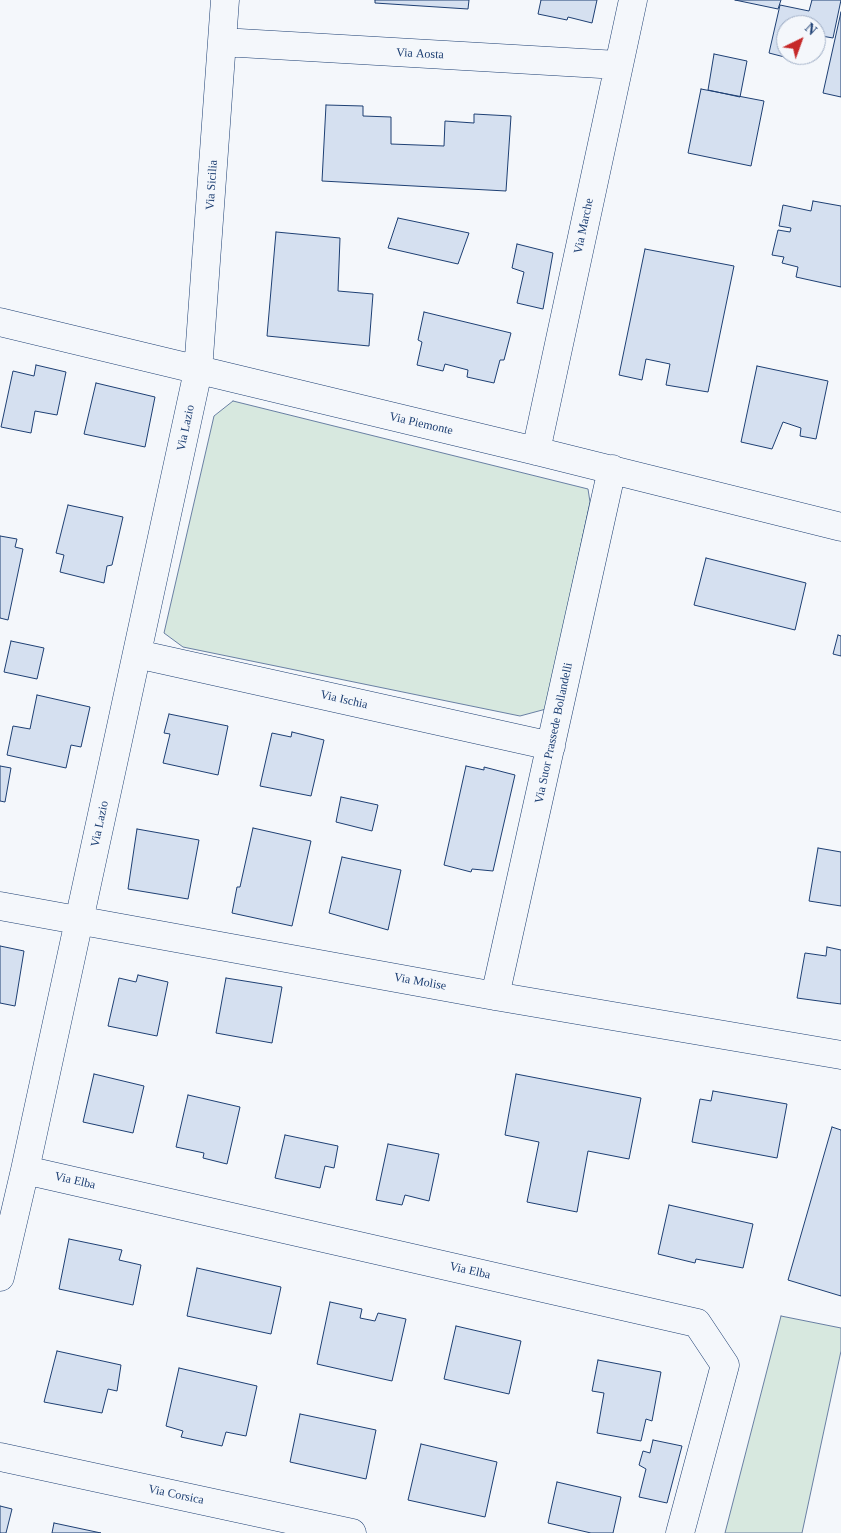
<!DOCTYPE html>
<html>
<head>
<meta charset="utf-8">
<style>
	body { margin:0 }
	#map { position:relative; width:841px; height:1533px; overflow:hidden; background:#f4f7fb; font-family:Georgia,serif }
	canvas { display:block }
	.north { position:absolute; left:776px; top:15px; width:50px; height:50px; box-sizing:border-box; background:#f4f7fb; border:1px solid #9eadc5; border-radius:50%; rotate:42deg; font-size:14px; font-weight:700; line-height:20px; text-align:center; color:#1d3f73 }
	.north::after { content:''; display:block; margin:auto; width:18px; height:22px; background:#c62828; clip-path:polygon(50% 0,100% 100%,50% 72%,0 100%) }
</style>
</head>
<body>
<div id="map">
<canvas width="841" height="1533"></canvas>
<div class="north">N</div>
</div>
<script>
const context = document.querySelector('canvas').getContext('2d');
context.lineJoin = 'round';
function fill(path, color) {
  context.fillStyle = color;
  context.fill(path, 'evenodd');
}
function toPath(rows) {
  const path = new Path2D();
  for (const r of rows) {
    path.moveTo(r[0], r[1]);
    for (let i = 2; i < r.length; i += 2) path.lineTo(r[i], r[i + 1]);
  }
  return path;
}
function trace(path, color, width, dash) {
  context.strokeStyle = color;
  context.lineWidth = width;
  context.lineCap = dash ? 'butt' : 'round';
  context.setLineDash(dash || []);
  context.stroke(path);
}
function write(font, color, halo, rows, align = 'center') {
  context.font = font + ' Georgia,serif';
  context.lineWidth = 4;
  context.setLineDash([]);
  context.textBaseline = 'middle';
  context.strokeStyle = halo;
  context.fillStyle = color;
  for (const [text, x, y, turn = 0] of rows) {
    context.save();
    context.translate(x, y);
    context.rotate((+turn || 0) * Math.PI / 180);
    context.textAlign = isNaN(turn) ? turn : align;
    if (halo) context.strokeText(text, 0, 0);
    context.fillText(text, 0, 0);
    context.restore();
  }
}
const green = toPath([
	[233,401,588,489,590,502,546,709,520,716,183,647,164,633,214,416,233,401],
	[781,1316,841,1328,841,1351,802,1533,725,1533,781,1316]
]);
fill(green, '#d7e8df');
trace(green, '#687fa3', 1);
const building = toPath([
	[375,0,469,0,468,9,375,3,375,0],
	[541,0,597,0,592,23,568,17,567,20,538,14,541,0],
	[735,0,781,0,778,9,735,0],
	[812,0,841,0,833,38,816,35,816,25,786,25,786,55,801,55,800,61,769,53,780,5,809,11,812,0],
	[841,12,841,97,823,93,841,12],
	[714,54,747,61,740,97,708,90,714,54],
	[701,89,764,101,751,166,688,153,701,89],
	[326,105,363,106,363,116,391,117,391,144,444,146,445,121,474,123,474,114,511,116,506,191,322,181,326,105],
	[813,201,841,206,841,287,796,277,798,267,782,263,784,257,772,255,778,230,790,232,791,228,779,226,783,205,811,211,813,201],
	[398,218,469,233,458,264,388,248,398,218],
	[276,232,340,238,338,291,373,294,369,346,267,336,276,232],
	[517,244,553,253,543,309,517,303,524,272,512,268,517,244],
	[645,249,734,266,708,392,666,385,670,364,646,359,642,380,619,375,645,249],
	[424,312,511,333,504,360,500,360,494,383,467,377,468,370,445,364,443,371,417,365,422,342,418,340,424,312],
	[36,365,66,372,57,415,35,411,31,433,1,427,13,371,34,376,36,365],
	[757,366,828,381,816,439,800,436,801,428,783,422,772,449,741,442,757,366],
	[96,383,155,397,145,447,84,434,96,383],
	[68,505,123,517,112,565,107,566,104,583,60,572,64,555,56,553,68,505],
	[0,536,17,539,15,547,23,549,8,620,0,618,0,536],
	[706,558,806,583,795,630,694,605,706,558],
	[838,635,841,636,841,656,833,654,838,635],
	[11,641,44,648,37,679,4,672,11,641],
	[37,695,90,707,81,747,71,745,66,768,7,755,13,726,30,729,37,695],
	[169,714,228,726,218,775,163,763,170,734,164,733,169,714],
	[292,732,324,740,311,796,260,786,272,733,291,737,292,732],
	[0,766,11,768,5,802,0,801,0,766],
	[466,766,484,770,484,767,515,775,493,871,472,869,471,872,444,865,466,766],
	[341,797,378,805,372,831,336,822,341,797],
	[253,828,311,841,292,926,232,913,237,887,240,887,253,828],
	[137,829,199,840,188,899,128,889,137,829],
	[818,848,841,852,841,906,809,901,818,848],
	[342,857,401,870,388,930,329,913,342,857],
	[0,946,24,951,15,1006,0,1003,0,946],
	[827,947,841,950,841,1004,797,998,805,953,826,956,827,947],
	[138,975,168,982,157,1036,108,1026,119,978,136,982,138,975],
	[226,978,282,987,272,1043,216,1033,226,978],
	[94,1074,144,1086,133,1133,83,1122,94,1074],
	[516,1074,641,1098,629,1159,588,1151,577,1212,527,1202,539,1142,505,1135,516,1074],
	[713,1091,787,1104,777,1158,692,1142,700,1099,711,1101,713,1091],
	[188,1095,240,1107,227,1164,203,1158,204,1153,176,1147,188,1095],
	[832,1127,841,1130,841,1296,788,1280,832,1127],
	[285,1135,338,1146,334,1168,325,1166,320,1188,275,1178,285,1135],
	[388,1144,439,1154,429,1201,405,1195,402,1205,376,1200,388,1144],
	[669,1205,753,1224,743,1268,696,1259,695,1263,658,1254,669,1205],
	[69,1239,122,1250,119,1260,141,1265,133,1305,59,1289,69,1239],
	[197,1268,281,1287,271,1334,187,1316,197,1268],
	[330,1302,362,1309,360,1318,375,1321,378,1313,406,1319,392,1381,317,1364,330,1302],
	[456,1326,521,1341,509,1394,444,1379,456,1326],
	[57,1351,121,1365,117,1391,108,1389,102,1413,44,1402,57,1351],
	[598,1360,661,1372,652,1421,646,1419,641,1441,597,1433,604,1393,592,1391,598,1360],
	[179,1368,257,1386,246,1436,226,1432,222,1446,181,1437,183,1431,166,1426,179,1368],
	[300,1414,376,1430,366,1479,290,1462,300,1414],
	[653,1440,682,1446,667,1503,639,1497,646,1469,639,1465,643,1451,650,1453,653,1440],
	[421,1444,497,1462,485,1517,408,1500,421,1444],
	[557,1482,621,1497,613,1533,591,1533,548,1523,557,1482],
	[0,1506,12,1509,6,1533,0,1533,0,1506],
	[54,1523,101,1533,52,1533,54,1523]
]);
fill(building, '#d5e0f0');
trace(building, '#1d3f73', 1);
const street = toPath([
	[222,42,618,65],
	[0,322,536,451,841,527],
	[536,451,633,0],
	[137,654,551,746],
	[0,906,495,996,841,1055],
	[495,996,612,469],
	[25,1170,697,1323,725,1365,680,1533],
	[0,1277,25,1170,198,371,225,0],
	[0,1457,352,1533]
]);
trace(street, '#1d3f73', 29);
trace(street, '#f4f7fb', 28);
write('12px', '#1d3f73', '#f4f7fb', [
	["Via Aosta",420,54,3],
	["Via Sicilia",212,185,-86],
	["Via Marche",584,226,-78],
	["Via Piemonte",421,424,13],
	["Via Lazio",186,428,-78],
	["Via Ischia",344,700,13],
	["Via Suor Prassede Bollandelli",554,733,-78],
	["Via Lazio",100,824,-78],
	["Via Molise",420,982,10],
	["Via Elba",75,1181,13],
	["Via Elba",470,1271,13],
	["Via Corsica",176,1495,12]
]);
</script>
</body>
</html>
